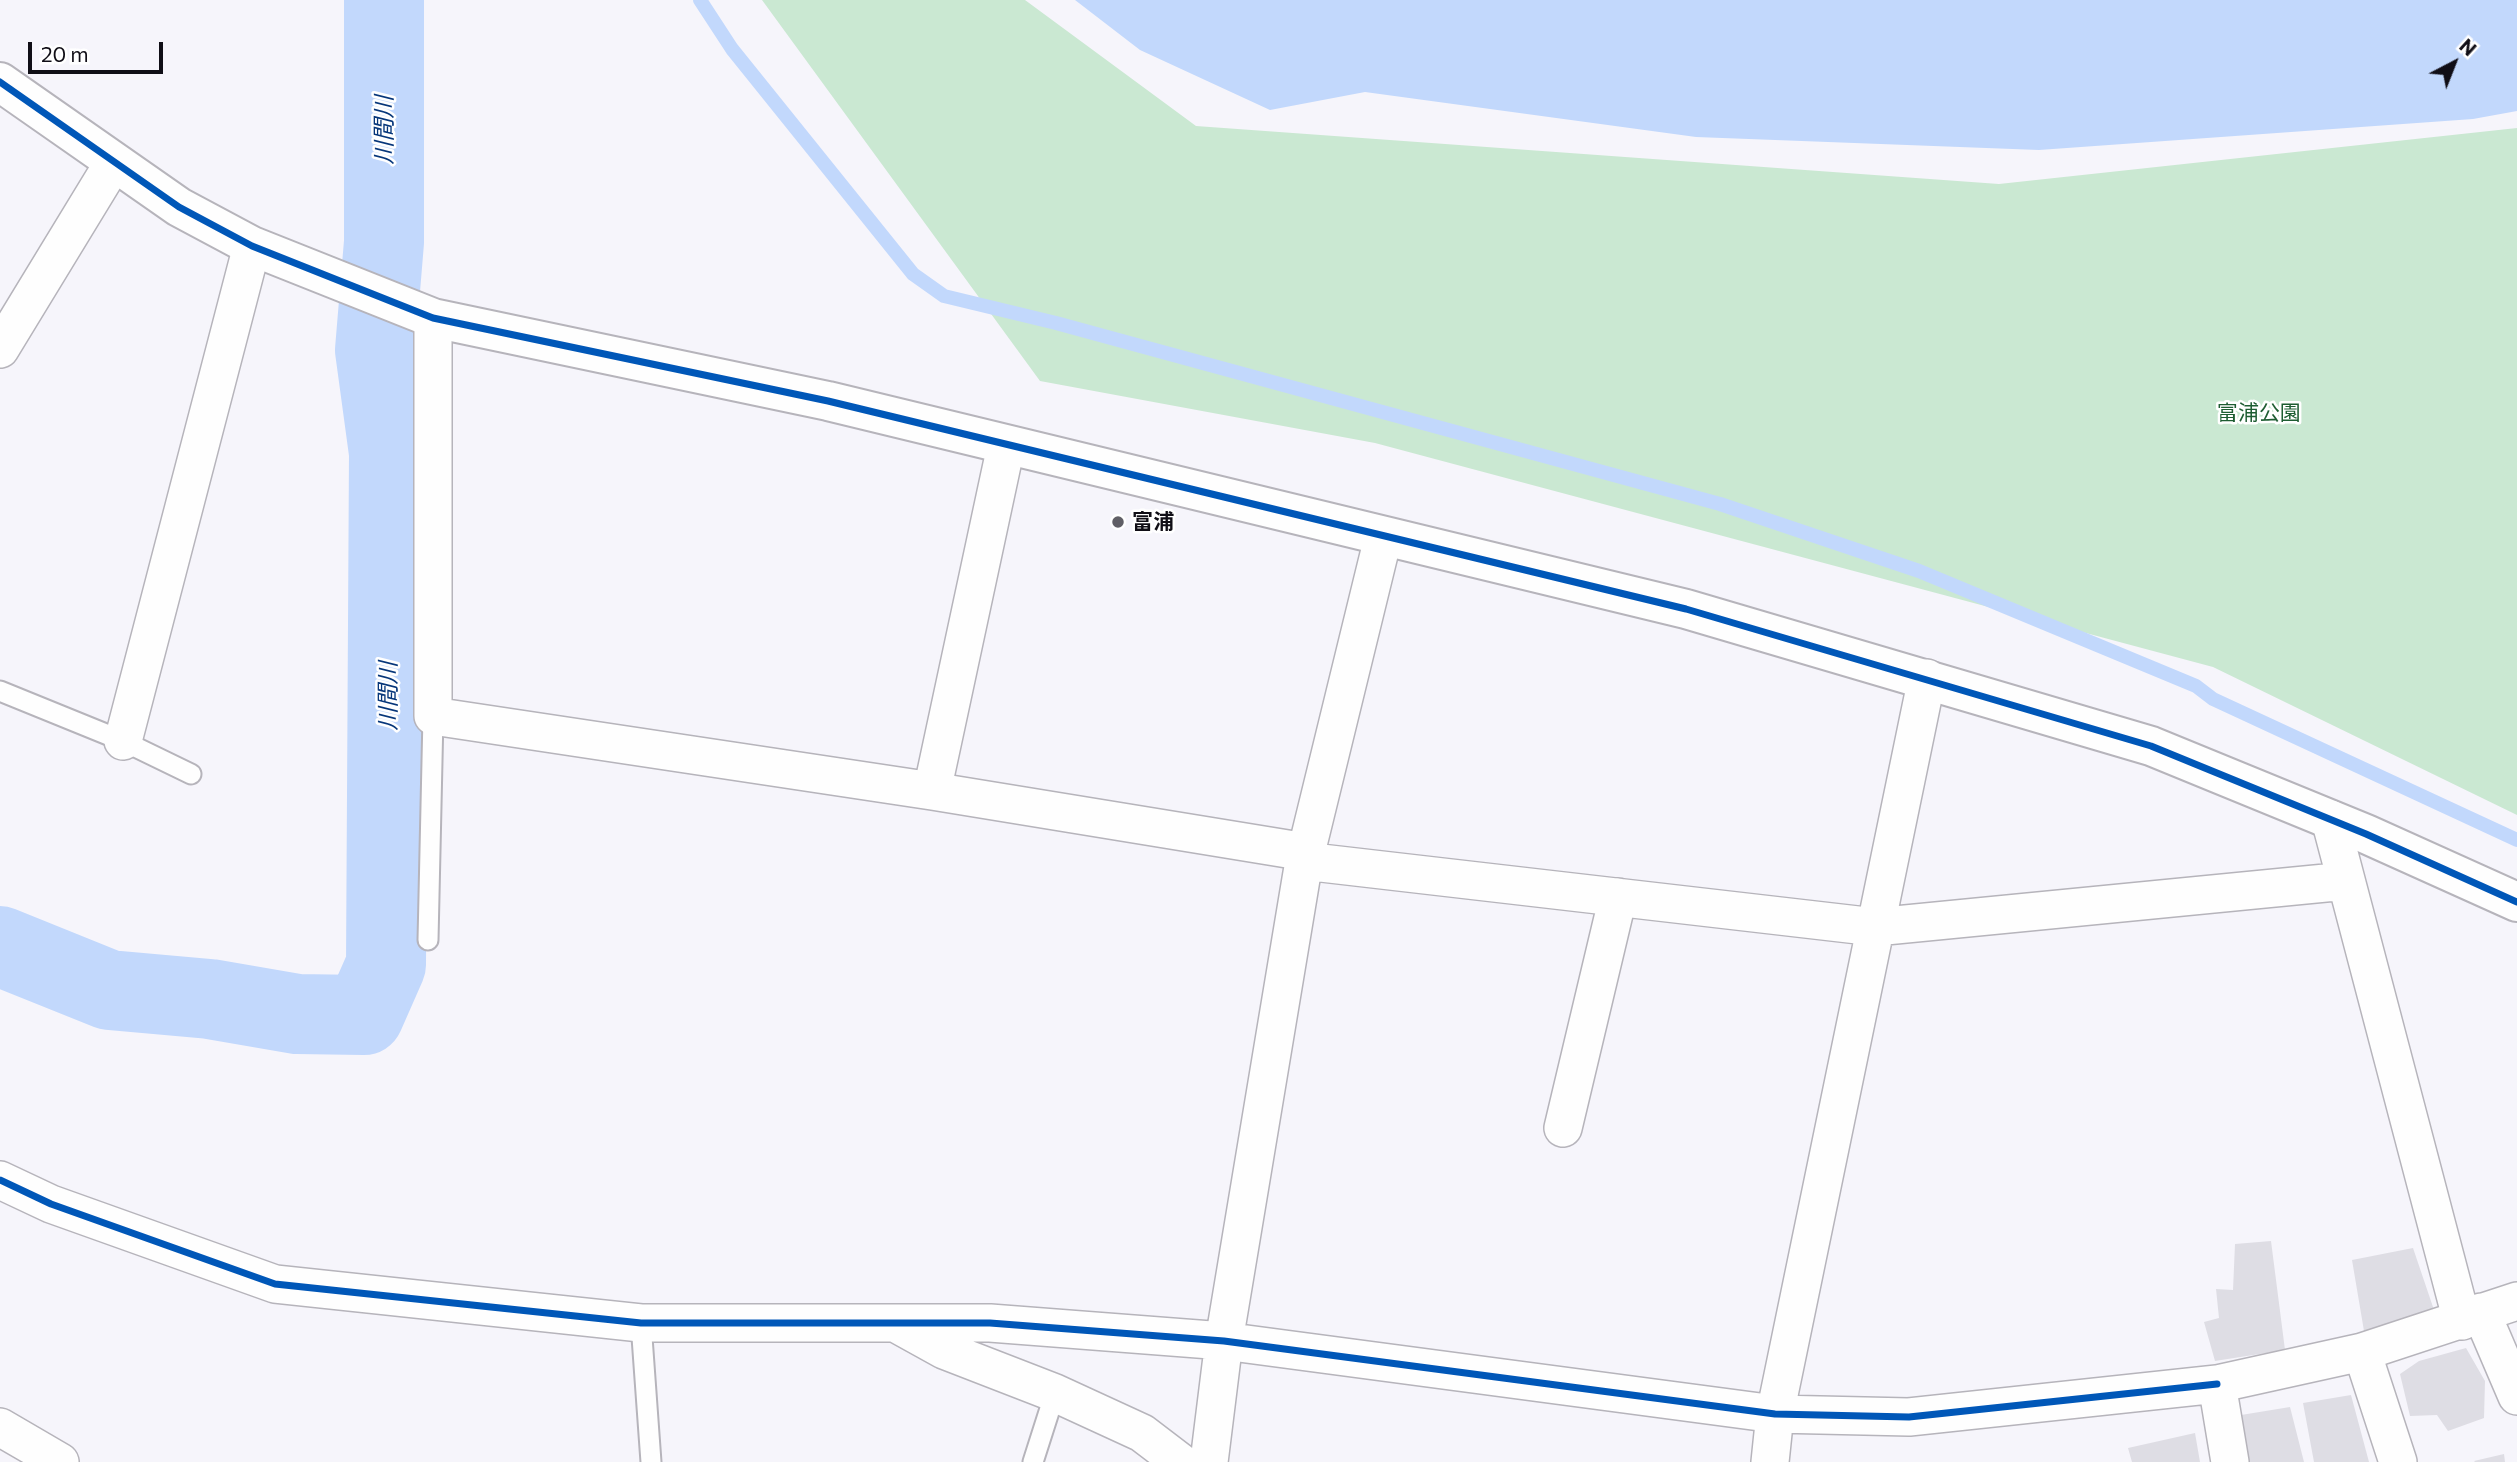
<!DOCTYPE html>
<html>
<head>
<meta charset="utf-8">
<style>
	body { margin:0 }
	#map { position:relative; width:2517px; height:1462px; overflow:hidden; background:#f6f5fb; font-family:Commissioner,sans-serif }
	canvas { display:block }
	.north { position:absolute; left:2419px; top:28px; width:70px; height:70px; -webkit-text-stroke:5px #fff; paint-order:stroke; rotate:42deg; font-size:19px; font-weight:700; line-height:28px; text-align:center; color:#100e16 }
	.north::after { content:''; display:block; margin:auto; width:24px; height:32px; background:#100e16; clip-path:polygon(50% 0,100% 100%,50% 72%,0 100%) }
	.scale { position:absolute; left:28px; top:42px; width:135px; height:32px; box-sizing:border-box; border:4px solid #100e16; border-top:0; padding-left:9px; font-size:21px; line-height:24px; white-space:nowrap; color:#100e16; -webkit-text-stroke:5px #fff; paint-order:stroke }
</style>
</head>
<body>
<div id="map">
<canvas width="2517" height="1462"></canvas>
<div class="north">N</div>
<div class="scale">20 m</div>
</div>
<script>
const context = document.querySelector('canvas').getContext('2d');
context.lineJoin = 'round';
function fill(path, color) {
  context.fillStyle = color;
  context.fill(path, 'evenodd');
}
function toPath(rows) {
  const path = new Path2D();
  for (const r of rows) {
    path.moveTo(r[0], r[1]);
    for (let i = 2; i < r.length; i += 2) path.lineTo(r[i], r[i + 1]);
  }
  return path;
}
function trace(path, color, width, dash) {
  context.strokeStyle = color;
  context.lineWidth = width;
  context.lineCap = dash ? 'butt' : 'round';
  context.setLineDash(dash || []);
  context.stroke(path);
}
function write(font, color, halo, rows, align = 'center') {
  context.font = font + ' Commissioner,"Noto Sans JP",sans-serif';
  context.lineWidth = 5;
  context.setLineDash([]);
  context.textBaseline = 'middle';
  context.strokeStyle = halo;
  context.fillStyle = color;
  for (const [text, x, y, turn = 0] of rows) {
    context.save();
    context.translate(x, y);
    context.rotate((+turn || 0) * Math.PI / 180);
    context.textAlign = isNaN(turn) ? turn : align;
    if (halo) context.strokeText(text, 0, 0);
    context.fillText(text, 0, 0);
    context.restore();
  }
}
fill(toPath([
	[762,0,1025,0,1196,126,1999,184,2517,128,2517,815,2213,667,1375,443,1040,381]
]), '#cae8d2');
fill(toPath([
	[1075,0,2517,0,2517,111,2473,119,2039,150,1696,137,1365,92,1270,110,1140,50]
]), '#c2d8fc');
trace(toPath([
	[700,0,732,49,913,274,944,296,1056,323,1720,504,1919,571,2196,686,2213,699,2517,840]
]), '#c2d8fc', 14);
trace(toPath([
	[0,946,109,990,210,999,297,1014,364,1015,386,965,389,453,375,350,384,242,384,0]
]), '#c2d8fc', 80);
fill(toPath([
	[2271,1241,2285,1350,2215,1361,2204,1322,2219,1318,2216,1289,2233,1290,2235,1244],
	[2413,1248,2434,1310,2364,1331,2352,1260],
	[2466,1348,2485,1381,2484,1418,2448,1431,2437,1415,2410,1416,2400,1374,2419,1361],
	[2351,1395,2369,1462,2314,1462,2303,1403],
	[2290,1407,2304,1462,2249,1462,2235,1416],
	[2195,1433,2200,1462,2132,1462,2128,1448],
	[2504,1454,2505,1462,2475,1462,2474,1461]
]), '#dedde4');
const service = toPath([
	[0,691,123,741,191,774],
	[428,940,433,716],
	[641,1323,651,1462],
	[1033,1462,1055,1393]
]);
const minor = toPath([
	[433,318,433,716,932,791,1306,852],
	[0,349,114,162],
	[123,741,252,246],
	[932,791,1006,446],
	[2330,819,2462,1321],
	[1304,861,1875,927,2346,881],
	[1563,1128,1618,897],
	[0,1180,51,1204,275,1284,641,1323,990,1323,1224,1341,1775,1414,1909,1417,2217,1384],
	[2481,1312,2517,1396],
	[897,1324,944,1350,1055,1393,1142,1433,1180,1462],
	[2362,1352,2398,1462],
	[0,1427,60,1462],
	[1209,1462,1224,1341,1304,861,1383,538],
	[1770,1462,1775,1414,1927,678],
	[2230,1462,2217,1384,2362,1352,2517,1301]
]);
const tertiary = toPath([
	[0,82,179,207,252,246,433,318,828,401,1686,609,2151,746,2366,834,2517,902]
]);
trace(service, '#b6b4bb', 23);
trace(minor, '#b6b4bb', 40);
trace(tertiary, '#b6b4bb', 42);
trace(service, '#fefefe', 19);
trace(minor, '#fefefe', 37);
trace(tertiary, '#fefefe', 38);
trace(toPath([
	[0,82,179,207,252,246,433,318,828,401,1686,609,2151,746,2366,834,2517,902],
	[0,1180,51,1204,275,1284,641,1323,990,1323,1224,1341,1775,1414,1909,1417,2217,1384]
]), '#0057b8', 7);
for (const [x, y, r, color] of [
	[1118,522,7,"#605f66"]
]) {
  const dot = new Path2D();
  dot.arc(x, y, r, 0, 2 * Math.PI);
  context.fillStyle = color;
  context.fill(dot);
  trace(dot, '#fff', 2.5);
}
write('21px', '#1e5d32', '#fff', [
	["富浦公園",2259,413]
]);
write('bold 21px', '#100e16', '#fff', [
	["富浦",1132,522]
], 'left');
write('italic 23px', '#06367a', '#fff', [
	["川間川",384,130,-90],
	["川間川",388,696,-90]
]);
</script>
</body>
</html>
